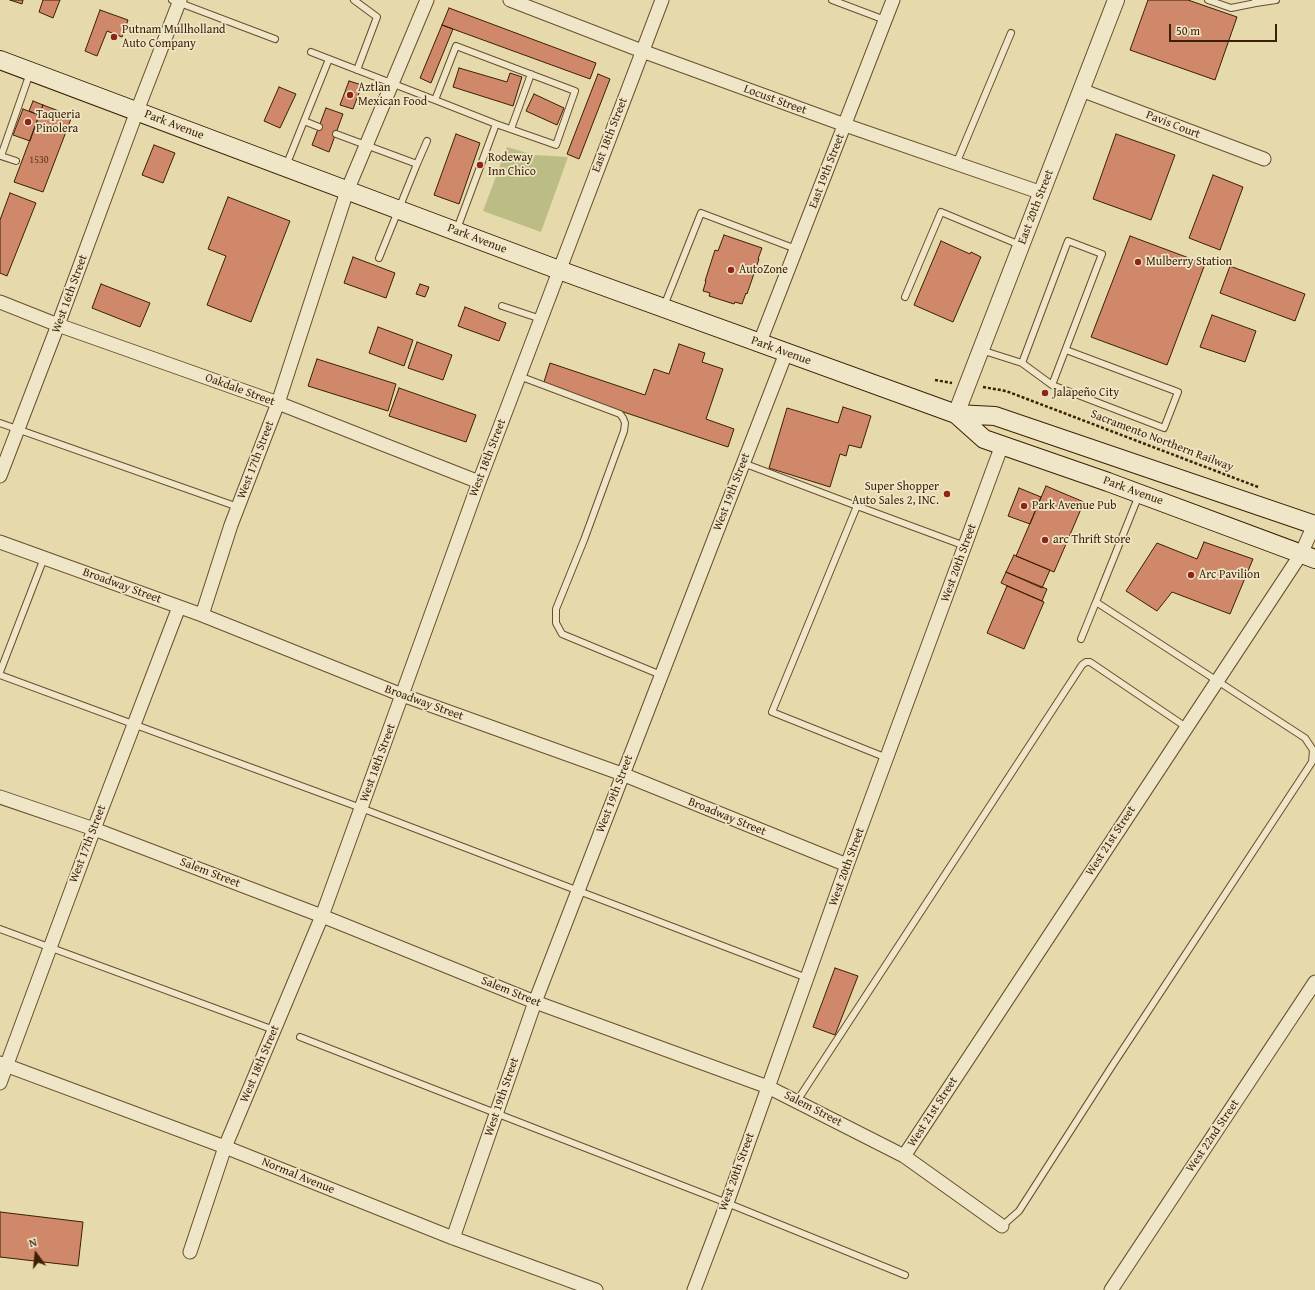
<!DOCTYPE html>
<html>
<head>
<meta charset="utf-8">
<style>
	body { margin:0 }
	#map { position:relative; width:1315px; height:1290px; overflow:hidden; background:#e6d9ab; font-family:"Gentium Book Plus",serif }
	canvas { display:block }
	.north { position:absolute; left:16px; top:1234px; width:40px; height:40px; -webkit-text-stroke:3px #efe6c8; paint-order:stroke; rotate:345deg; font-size:11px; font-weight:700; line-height:16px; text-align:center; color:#3c1f04 }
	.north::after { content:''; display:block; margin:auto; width:14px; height:18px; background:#3c1f04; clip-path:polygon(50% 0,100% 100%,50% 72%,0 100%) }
	.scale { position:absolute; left:1169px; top:24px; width:108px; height:18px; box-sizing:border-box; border:2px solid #3c1f04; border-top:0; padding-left:5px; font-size:12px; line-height:14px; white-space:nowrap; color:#3c1f04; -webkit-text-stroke:3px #efe6c8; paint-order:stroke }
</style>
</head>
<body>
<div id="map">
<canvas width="1315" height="1290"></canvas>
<div class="north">N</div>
<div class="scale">50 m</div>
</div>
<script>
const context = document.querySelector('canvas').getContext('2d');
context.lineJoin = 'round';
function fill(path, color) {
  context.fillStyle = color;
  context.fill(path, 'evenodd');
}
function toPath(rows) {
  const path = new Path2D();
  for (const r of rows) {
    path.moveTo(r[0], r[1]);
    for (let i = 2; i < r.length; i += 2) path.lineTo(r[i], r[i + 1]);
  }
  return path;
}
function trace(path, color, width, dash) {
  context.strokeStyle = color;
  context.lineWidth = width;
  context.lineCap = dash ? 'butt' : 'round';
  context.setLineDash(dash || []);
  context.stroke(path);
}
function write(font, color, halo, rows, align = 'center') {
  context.font = font + ' "Gentium Book Plus",serif';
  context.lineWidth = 3.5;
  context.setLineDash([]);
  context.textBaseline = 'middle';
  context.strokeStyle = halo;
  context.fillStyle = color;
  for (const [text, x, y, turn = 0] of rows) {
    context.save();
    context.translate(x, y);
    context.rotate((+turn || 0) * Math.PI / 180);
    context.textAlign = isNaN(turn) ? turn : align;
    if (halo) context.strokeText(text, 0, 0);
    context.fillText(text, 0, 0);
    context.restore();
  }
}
fill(toPath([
	[507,147,534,155,568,157,541,232,483,211]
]), '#bcbd84');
const building = toPath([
	[10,0,23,0,22,4,10,0],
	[43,0,60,0,53,18,39,12,43,0],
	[1148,0,1188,0,1237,17,1215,80,1130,50,1148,0],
	[449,8,596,63,590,79,442,25,449,8],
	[100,10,128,20,122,37,107,31,97,56,85,51,100,10],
	[442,25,453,29,431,83,420,78,442,25],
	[459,68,507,82,510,73,522,77,513,106,453,87,459,68],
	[598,74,610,79,579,159,567,154,598,74],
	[349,81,362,85,353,109,340,105,349,81],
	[279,87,296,94,280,128,264,121,279,87],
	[534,94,564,108,557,125,526,111,534,94],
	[33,101,43,105,39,115,29,111,33,101],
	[43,105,72,116,43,192,14,182,43,105],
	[326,108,343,114,329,152,312,145,326,108],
	[23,109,39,115,30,141,13,135,23,109],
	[456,134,480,143,459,204,434,195,456,134],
	[1116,134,1175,155,1151,220,1093,199,1116,134],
	[154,145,175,153,163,183,142,175,154,145],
	[1213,175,1243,187,1220,250,1189,238,1213,175],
	[10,193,36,203,7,276,0,273,0,220,10,193],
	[228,197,290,221,251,322,207,305,226,256,208,249,228,197],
	[724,235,762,248,758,259,759,259,747,294,746,293,742,304,735,302,734,304,709,296,710,293,703,291,706,281,705,281,715,250,718,251,724,235],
	[1130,236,1205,264,1167,365,1091,337,1130,236],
	[941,241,970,254,971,252,981,257,953,322,914,305,941,241],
	[353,257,395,273,386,298,344,283,353,257],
	[1230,266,1305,294,1295,321,1220,293,1230,266],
	[101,284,150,303,140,327,92,308,101,284],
	[420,284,429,287,425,297,416,294,420,284],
	[465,307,506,323,499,341,458,326,465,307],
	[1212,315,1256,331,1245,362,1200,347,1212,315],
	[378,327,413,340,404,366,369,353,378,327],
	[417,342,452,355,443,380,408,368,417,342],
	[679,344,705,353,702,362,723,369,706,419,734,429,728,447,543,385,550,363,645,395,654,369,669,374,679,344],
	[317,359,396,384,388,411,308,386,317,359],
	[399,388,476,415,466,442,389,416,399,388],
	[843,407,871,416,861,448,849,445,846,456,840,454,830,487,769,468,787,408,838,423,843,407],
	[1046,486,1084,502,1054,572,1016,556,1046,486],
	[1019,488,1041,497,1030,524,1008,516,1019,488],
	[1204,542,1253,559,1230,614,1172,592,1157,611,1126,591,1157,543,1197,559,1204,542],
	[1014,555,1050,570,1042,588,1006,572,1014,555],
	[1006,572,1047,589,1042,601,1001,583,1006,572],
	[1007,586,1044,602,1024,649,987,633,1007,586],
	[835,968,858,976,835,1035,813,1027,835,968],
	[0,1212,83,1222,78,1266,0,1257,0,1212]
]);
fill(building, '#cf8869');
trace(building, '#3c1f04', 1);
const service = toPath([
	[172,0,275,39],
	[354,0,377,17,357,70],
	[832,0,885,20],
	[1208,0,1231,8,1256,3,1255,0],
	[1256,3,1276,0],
	[311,52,435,100,456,46,575,91,556,145,496,124,457,229],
	[435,100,496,124],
	[304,121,329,59],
	[511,129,531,74],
	[336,134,417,164,379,258],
	[16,161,1,156,30,73],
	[417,164,427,141],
	[956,164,1011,33],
	[286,166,304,121,319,127],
	[905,297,941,212,1020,245],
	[502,306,541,319],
	[664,306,701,213,796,249],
	[981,350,1022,363,1052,385,1102,254,1068,241,1022,363],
	[519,376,620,414,623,418,625,423,624,431,584,540,556,609,556,623,562,634,661,675],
	[1052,385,1164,428,1178,392,1066,350],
	[0,423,238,507],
	[743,463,857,506,772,712,887,758],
	[857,506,965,546],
	[1081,639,1096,602],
	[0,672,44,558],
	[0,675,361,808,807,978],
	[0,929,274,1030],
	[300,1037,727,1203,905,1275],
	[797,1101,1082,665,1086,662,1090,662,1186,727],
	[1002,1226,1019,1211,1112,1066,1312,762,1313,750,1305,738,1096,602,1139,495]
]);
const minor = toPath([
	[510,0,642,51,845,125,1042,193],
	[1081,90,1264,159],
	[0,302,58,325,278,403,479,482],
	[760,342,893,0],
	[0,476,58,325,137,111,180,0],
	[0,542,202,615,402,695,622,774,847,865],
	[202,615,231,525,278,403,347,191,427,0],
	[0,797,94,829,322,916,535,1002,768,1087,904,1156,1002,1226],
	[0,1063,225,1147,453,1238,596,1290],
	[0,1083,94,829,179,607],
	[904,1156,1301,554,1314,525],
	[453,1238,535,1002,786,353],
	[190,1252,225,1147,322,916,479,482,662,0],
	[694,1290,727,1203,847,865,1002,445],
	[1111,1290,1315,982]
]);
const tertiary = toPath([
	[956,414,1116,0]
]);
const secondary = toPath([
	[0,60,559,270,956,414,995,416,1315,525],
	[956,414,984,439,1108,482,1315,559]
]);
trace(service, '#664e2e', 8);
trace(minor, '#664e2e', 15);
trace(tertiary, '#664e2e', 18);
trace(secondary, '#3c1f04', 20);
trace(toPath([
	[935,380,952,383],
	[983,387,1006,391,1258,487]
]), '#3c1f04', 2.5, [3, 2]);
trace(service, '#efe6c8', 6);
trace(minor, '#efe6c8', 13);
trace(tertiary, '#efe6c8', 16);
trace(secondary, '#efe6c8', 18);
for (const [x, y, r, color] of [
	[114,37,4,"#8f2418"],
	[350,95,4,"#8f2418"],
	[28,122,4,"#8f2418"],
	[480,165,4,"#8f2418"],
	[1138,262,4,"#8f2418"],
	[731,270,4,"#8f2418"],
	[1045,393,4,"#8f2418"],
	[947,494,4,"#8f2418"],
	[1024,506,4,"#8f2418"],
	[1045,540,4,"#8f2418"],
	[1191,575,4,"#8f2418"]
]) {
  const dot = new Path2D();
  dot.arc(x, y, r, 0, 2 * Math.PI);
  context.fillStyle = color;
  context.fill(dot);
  trace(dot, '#efe6c8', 1.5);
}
write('10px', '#61391d', null, [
	["1530",39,160]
]);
write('12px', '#3c1f04', '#efe6c8', [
	["Putnam Mullholland",122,30],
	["Auto Company",122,44],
	["Aztlan",358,88],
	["Mexican Food",358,102],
	["Taqueria",36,115],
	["Pinolera",36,129],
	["Rodeway",488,158],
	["Inn Chico",488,172],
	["Mulberry Station",1146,262],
	["AutoZone",739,270],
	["Jalapeño City",1053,393],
	["Super Shopper",939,487,"right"],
	["Auto Sales 2, INC.",939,501,"right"],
	["Park Avenue Pub",1032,506],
	["arc Thrift Store",1053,540],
	["Arc Pavilion",1199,575]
], 'left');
write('12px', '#3c1f04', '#efe6c8', [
	["Locust Street",775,100,20],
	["Park Avenue",174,125,21],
	["Pavis Court",1173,125,21],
	["East 18th Street",610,135,-69],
	["East 19th Street",827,171,-69],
	["East 20th Street",1036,207,-69],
	["Park Avenue",477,239,21],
	["West 16th Street",70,294,-70],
	["Park Avenue",781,351,20],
	["Oakdale Street",240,390,20],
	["Sacramento Northern Railway",1162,441,21],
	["West 18th Street",488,458,-69],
	["West 17th Street",256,460,-69],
	["Park Avenue",1133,491,20],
	["West 19th Street",732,492,-69],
	["West 20th Street",959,563,-70],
	["Broadway Street",122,586,20],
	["Broadway Street",424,703,20],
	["West 18th Street",378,763,-70],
	["West 19th Street",615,794,-69],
	["Broadway Street",727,817,22],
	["West 21st Street",1111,841,-57],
	["West 17th Street",88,844,-69],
	["West 20th Street",847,867,-70],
	["Salem Street",210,873,21],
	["Salem Street",511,992,22],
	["West 18th Street",260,1064,-67],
	["West 19th Street",502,1097,-71],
	["Salem Street",813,1109,27],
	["West 21st Street",933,1112,-57],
	["West 22nd Street",1213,1136,-56],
	["West 20th Street",737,1172,-70],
	["Normal Avenue",298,1176,22]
]);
</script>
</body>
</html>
